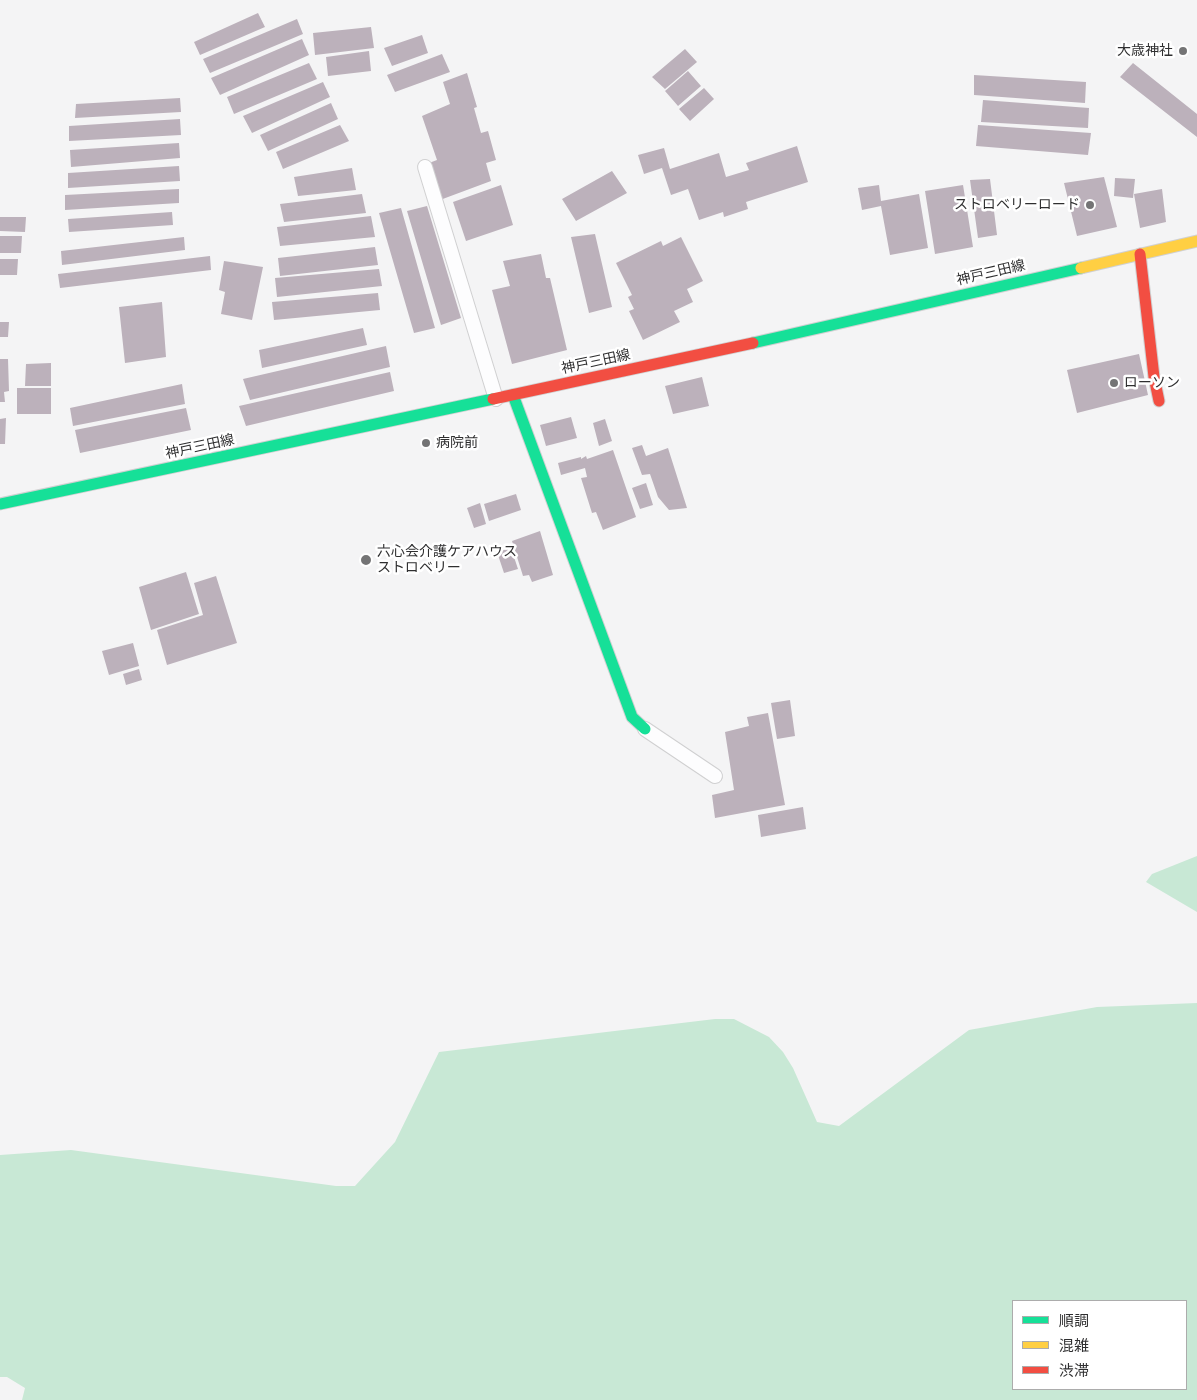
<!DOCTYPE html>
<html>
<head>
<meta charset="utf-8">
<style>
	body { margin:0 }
	#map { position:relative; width:1197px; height:1400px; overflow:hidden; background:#f4f4f5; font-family:Lora,"Noto Sans JP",serif }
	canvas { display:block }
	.legend { position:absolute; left:1012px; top:1300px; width:175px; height:90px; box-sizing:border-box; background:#fff; border:1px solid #acacac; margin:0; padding:6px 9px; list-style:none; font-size:15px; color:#2f2f30 }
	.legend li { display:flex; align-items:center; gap:10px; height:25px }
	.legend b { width:25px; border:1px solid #acacac }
</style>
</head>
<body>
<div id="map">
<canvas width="1197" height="1400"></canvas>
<ul class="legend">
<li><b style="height:6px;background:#16e098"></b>順調</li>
<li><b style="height:6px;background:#ffcf43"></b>混雑</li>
<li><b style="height:6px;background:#f24e42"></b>渋滞</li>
</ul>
</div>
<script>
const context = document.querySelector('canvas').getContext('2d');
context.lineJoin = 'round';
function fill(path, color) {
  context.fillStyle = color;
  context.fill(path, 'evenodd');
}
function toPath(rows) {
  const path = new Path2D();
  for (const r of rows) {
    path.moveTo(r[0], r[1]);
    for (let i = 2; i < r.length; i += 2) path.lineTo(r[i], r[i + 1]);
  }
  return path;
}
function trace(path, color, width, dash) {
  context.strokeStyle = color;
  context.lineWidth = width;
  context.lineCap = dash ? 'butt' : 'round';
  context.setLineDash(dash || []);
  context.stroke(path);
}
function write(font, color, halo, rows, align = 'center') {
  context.font = font + ' Lora,"Noto Sans JP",serif';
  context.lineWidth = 5;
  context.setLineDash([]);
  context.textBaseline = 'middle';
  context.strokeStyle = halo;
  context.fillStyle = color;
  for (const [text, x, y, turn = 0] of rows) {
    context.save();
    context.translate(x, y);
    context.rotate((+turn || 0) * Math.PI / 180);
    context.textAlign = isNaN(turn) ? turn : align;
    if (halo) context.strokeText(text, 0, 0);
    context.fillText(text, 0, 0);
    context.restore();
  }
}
fill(toPath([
	[1197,856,1197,912,1146,882,1152,874],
	[1197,1003,1197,1400,22,1400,25,1388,7,1377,0,1377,0,1155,71,1150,336,1186,355,1186,395,1142,439,1052,715,1019,734,1019,769,1037,783,1052,793,1068,817,1122,839,1126,969,1030,1097,1007],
	[1186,1301,1186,1389,1013,1389,1013,1301]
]), '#c8e8d5');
fill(toPath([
	[258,13,265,27,200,55,194,42],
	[297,19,303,34,210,73,203,59],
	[371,27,374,48,315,55,313,33],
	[422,35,428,53,392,66,384,48],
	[302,39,309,55,220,95,211,78],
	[685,49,697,62,665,89,652,77],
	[369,51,371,71,328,76,326,57],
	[442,54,450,72,395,92,387,75],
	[309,63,317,79,234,114,227,97],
	[1133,63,1197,114,1197,137,1120,77],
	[688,71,701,86,678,106,665,91],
	[467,73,477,107,474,108,481,133,488,131,496,160,486,163,491,181,440,200,429,163,437,160,422,116,450,104,443,82],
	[974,75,1086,82,1085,103,974,95],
	[323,82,330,97,252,133,243,116],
	[704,88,714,99,690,121,679,109],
	[180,98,181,112,75,118,76,104],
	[983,100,1089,108,1088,128,981,122],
	[331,103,338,119,268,151,260,135],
	[180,119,181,135,69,141,69,126],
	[340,125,349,141,283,169,276,152],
	[978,125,1091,133,1088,155,976,146],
	[179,143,180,158,71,167,70,150],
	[797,146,808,182,746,202,748,209,724,217,723,212,699,220,688,189,671,195,662,168,644,174,638,155,664,148,670,169,719,153,726,177,749,170,746,163],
	[179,166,180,181,68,188,68,173],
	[352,168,356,190,298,196,294,177],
	[612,171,627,193,576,221,562,199],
	[1104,177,1117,227,1077,236,1064,183],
	[1115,178,1135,179,1133,198,1114,196],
	[990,179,997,235,978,238,970,180],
	[501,185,513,225,466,241,453,202],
	[879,185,881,201,919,194,928,248,890,255,881,206,862,210,858,188],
	[963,185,973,247,935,254,925,191],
	[179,189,179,203,65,210,65,195],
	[1162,189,1166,222,1140,228,1134,194],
	[362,194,366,213,284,222,280,204],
	[427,206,461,318,441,325,407,211],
	[401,208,435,328,414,333,379,213],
	[172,212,173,225,69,232,68,219],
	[371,216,375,237,280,246,277,227],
	[0,217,26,217,25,232,0,231],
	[595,234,612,307,589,313,571,237],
	[0,236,22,236,21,253,0,253],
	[184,237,185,250,62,265,61,251],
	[681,237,703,281,687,289,693,302,674,311,680,322,643,340,629,311,634,309,628,297,632,295,616,263,661,241,663,246],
	[375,247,378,265,280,276,278,258],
	[541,254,546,278,550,278,567,350,512,364,492,290,510,286,503,261],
	[210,256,211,270,60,288,58,274],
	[0,259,18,259,17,275,0,275],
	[224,261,263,267,252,320,221,314,225,292,219,290],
	[379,269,382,286,277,297,275,278],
	[378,293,380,310,274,320,272,302],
	[162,302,166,357,125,363,119,307],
	[0,322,9,322,8,337,0,337],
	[363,328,367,345,262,368,259,350],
	[386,346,390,367,250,400,243,379],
	[1139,354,1148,395,1077,413,1067,370],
	[0,359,8,359,9,391,4,392,5,402,0,402],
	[51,363,51,386,25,386,26,364],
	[390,372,394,391,246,426,239,406],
	[702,377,709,406,673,414,665,386],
	[182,384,185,404,73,426,70,408],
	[17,388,51,388,51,414,17,414],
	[186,408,191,430,80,453,75,430],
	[571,417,577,438,546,446,540,425],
	[6,418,5,444,0,444,0,419],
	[605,419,612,441,599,446,593,423],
	[642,445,646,456,668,448,687,508,669,510,658,497,650,474,642,475,632,448],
	[613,450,636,517,603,530,596,512,592,513,581,478,587,477,585,468,561,475,558,463,581,457,581,459,586,456,587,459],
	[646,483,653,505,640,509,632,488],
	[516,494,521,510,489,521,484,504],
	[480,503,486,524,474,528,467,508],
	[540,531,553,575,532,582,529,575,523,576,512,541],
	[511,548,518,569,504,573,497,552],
	[186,572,199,614,151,630,139,587],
	[216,576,237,643,167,665,157,630,203,615,194,583],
	[133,643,139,666,109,675,102,651],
	[139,669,142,680,126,685,123,674],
	[790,700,795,736,777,739,771,703],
	[768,713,785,805,715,818,712,795,734,790,725,732,749,726,747,717],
	[803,807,806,829,761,837,758,815]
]), '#bcb1bb');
const lane = toPath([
	[425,167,496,399],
	[645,729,715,776]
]);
const fast = toPath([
	[753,343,1081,268],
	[513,395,632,717,645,729],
	[0,504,493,399]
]);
const slow = toPath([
	[1081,268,1197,241]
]);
const jam = toPath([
	[1140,254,1154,377,1159,401],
	[493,399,753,343]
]);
trace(lane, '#d0d0d1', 16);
trace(fast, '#d0d0d1', 13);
trace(slow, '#d0d0d1', 13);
trace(jam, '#d0d0d1', 13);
trace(lane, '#fdfdfe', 14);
trace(fast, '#16e098', 11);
trace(slow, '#ffcf43', 11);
trace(jam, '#f24e42', 11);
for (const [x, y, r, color] of [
	[1183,51,5,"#747475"],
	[1090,205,5,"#747475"],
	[1114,383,5,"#747475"],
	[426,443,5,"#747475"],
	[366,560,6,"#747475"]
]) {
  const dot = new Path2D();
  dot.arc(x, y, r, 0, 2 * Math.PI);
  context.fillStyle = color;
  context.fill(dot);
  trace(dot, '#fff', 2);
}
write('14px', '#2f2f30', '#fff', [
	["大歳神社",1173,51,"right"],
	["ストロベリーロード",1080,205,"right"],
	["ローソン",1124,383],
	["病院前",436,443],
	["六心会介護ケアハウス",377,552],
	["ストロベリー",377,568]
], 'left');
write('14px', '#2f2f30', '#fff', [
	["神戸三田線",991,273,-13],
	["神戸三田線",596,362,-12],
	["神戸三田線",200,447,-12]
]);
</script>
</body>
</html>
